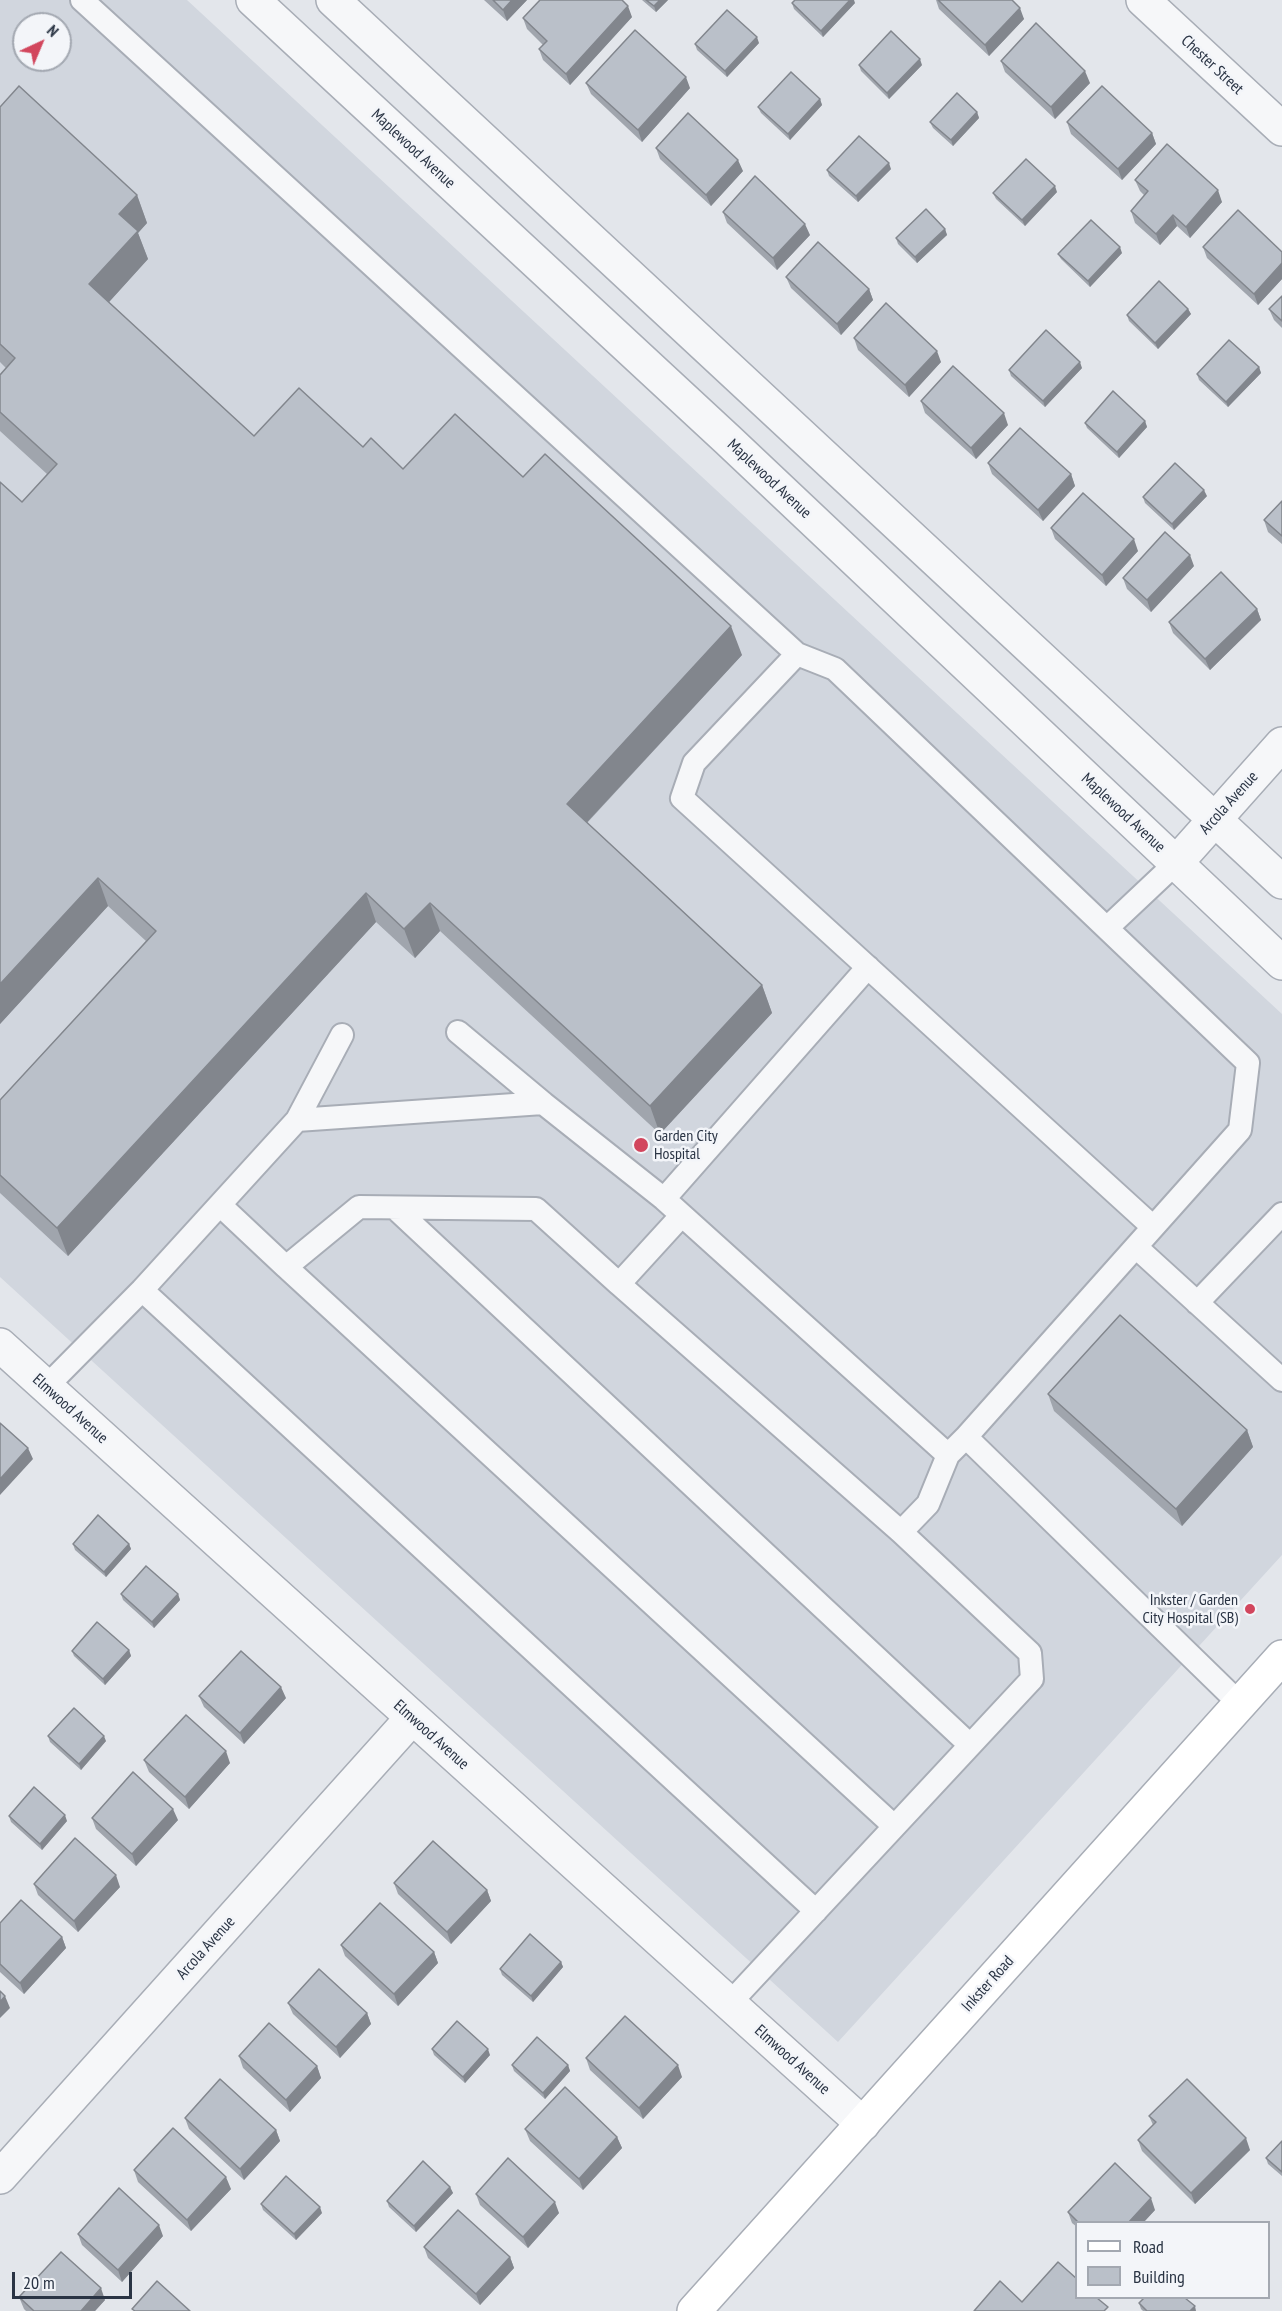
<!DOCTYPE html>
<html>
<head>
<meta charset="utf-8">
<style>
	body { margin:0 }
	#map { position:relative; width:1282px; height:2311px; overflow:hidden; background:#e3e6eb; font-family:"PT Sans Narrow",sans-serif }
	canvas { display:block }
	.legend { position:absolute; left:1075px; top:2221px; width:195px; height:78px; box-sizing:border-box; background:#f3f5f9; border:2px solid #a3a8b1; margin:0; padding:8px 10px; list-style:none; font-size:18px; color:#2a3444 }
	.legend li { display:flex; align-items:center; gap:12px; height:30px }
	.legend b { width:30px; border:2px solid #a3a8b1 }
	.north { position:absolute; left:12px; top:12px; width:60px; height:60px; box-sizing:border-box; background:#f3f5f9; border:2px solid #a3a8b1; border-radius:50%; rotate:44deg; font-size:16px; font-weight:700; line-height:24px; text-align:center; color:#2a3444 }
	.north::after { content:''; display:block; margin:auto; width:21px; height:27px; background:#d2465d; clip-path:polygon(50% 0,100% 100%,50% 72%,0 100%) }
	.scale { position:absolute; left:12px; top:2272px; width:120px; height:27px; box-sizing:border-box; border:3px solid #2a3444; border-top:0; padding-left:8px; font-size:18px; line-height:21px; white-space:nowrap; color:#2a3444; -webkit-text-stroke:4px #f3f5f9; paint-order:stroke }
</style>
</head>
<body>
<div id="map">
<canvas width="1282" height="2311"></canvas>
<ul class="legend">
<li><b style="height:8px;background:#fff"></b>Road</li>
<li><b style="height:16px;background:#bac0c9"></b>Building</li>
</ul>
<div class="north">N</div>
<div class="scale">20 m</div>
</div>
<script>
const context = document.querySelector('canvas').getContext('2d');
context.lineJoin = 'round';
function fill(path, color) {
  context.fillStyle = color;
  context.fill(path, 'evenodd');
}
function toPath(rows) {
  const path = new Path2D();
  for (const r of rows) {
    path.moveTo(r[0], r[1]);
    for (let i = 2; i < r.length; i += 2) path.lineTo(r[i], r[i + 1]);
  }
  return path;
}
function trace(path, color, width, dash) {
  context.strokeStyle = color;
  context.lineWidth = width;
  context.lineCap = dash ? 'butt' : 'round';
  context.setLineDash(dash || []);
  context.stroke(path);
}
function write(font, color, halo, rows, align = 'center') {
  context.font = font + ' "PT Sans Narrow",sans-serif';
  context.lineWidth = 5;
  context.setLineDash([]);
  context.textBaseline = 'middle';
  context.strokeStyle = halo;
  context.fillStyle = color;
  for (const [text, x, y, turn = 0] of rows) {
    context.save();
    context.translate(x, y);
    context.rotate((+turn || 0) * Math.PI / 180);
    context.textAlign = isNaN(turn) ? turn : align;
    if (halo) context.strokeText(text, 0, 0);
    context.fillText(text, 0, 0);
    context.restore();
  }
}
fill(toPath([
	[0,0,187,0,1282,1014,1282,1555,838,2042,0,1277],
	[24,24,60,24,60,60,24,60]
]), '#d1d6de');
const service = toPath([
	[82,0,797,654,835,669,1248,1063,1240,1130,966,1437,1240,1704],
	[797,654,694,763,682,798,1153,1227],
	[1107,928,1176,863],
	[458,1032,543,1103],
	[297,1120,342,1035],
	[664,1199,868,967],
	[220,1205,286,1267,359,1207,536,1209,619,1284,682,1215],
	[395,1208,970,1745],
	[1136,1247,1282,1380],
	[286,1267,894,1826],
	[619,1284,901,1532,1030,1653,1032,1679,729,2004],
	[142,1290,816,1911],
	[1197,1303,1282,1214],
	[46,1387,142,1290,297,1120,543,1103,664,1199,948,1455,966,1437],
	[901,1532,928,1504,948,1455]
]);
const minor = toPath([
	[1143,0,1282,129],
	[1176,863,1282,744],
	[0,1345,863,2124],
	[0,2177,412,1718]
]);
const tertiary = toPath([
	[253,0,728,440,1282,963],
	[333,0,1282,882]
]);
const secondary = toPath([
	[694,2311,1282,1657]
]);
trace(service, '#a8adb6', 26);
trace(minor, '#a8adb6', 36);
trace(tertiary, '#a8adb6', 36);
trace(secondary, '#a8adb6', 36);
trace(service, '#f6f7f9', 22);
trace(minor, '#f6f7f9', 33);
trace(tertiary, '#f6f7f9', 33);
trace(secondary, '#fff', 33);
fill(toPath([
	[484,0,527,0,507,21],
	[642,0,668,0,656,12],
	[936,0,1012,0,1024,19,989,56,939,9],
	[792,3,855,3,823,37,794,9],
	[632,17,570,85,543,60,539,49,543,45,527,29,523,18],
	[759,43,727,77,697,50,695,44],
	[1001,61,1090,83,1055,119,1005,72],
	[859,65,922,65,889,99,861,71],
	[586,83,690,88,642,142,591,94],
	[820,99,822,105,790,140,761,113,758,107],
	[0,107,137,195,147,223,138,233,148,259,109,302,254,436,363,447,403,469,523,477,742,655,587,823,762,985,772,1013,660,1134,440,931,415,958,376,922,68,1256,0,1193,0,1100,146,941,108,906,0,1024,22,502,47,474,0,431,0,375,6,368,0,362],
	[977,112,979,118,953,146,933,128,930,122],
	[1067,122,1152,133,1156,144,1122,180,1071,134],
	[656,148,743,171,711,206,660,159],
	[891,169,858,202,829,176,827,170],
	[1135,180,1222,202,1190,238,1177,226,1160,245,1135,223,1131,211,1145,196,1140,191],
	[1057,192,1025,226,996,199,993,193],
	[723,212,810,235,777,270,727,223],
	[945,229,947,235,917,263,898,244,896,238],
	[1203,247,1282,252,1282,279,1258,305,1207,258],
	[1122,253,1090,287,1061,259,1058,254],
	[786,277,869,289,873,300,841,335,791,288],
	[1282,296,1282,328,1274,320,1269,309],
	[1188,309,1191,314,1158,349,1129,321,1127,315],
	[854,338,941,362,909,397,858,350],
	[1259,367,1261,373,1228,407,1199,380,1197,374],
	[1082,368,1045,407,1011,376,1009,370],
	[921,401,1008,425,976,459,925,413],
	[1145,421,1147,427,1119,458,1087,428,1085,423],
	[988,463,1071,474,1075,486,1043,521,992,474],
	[1207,496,1174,530,1145,503,1143,497],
	[1282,501,1282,544,1268,532,1264,520],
	[1051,528,1138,551,1106,586,1055,539],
	[1194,566,1151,612,1127,589,1123,578],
	[1257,609,1261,620,1210,670,1173,633,1169,622],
	[1048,1394,1247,1430,1253,1447,1182,1526,1054,1411],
	[73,1544,129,1544,131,1549,106,1577,75,1550],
	[121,1594,178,1594,180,1600,154,1628,123,1600],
	[129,1650,131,1656,105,1685,74,1656,72,1651],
	[199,1696,286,1698,244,1744,204,1707],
	[48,1736,106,1741,81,1770,50,1742],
	[144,1760,230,1763,189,1809,149,1772],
	[9,1816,67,1821,42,1850,11,1822],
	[92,1818,178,1820,136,1866,96,1829],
	[394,1883,487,1890,491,1901,451,1944,398,1894],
	[34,1884,120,1887,78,1932,38,1895],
	[0,1923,62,1937,66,1948,24,1994,0,1972],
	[341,1945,434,1952,438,1963,398,2006,345,1956],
	[561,1962,563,1967,533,2002,502,1975,500,1969],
	[288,2003,367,2013,371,2024,340,2058,293,2014],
	[432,2049,490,2055,465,2083,434,2055],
	[239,2056,317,2066,321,2078,290,2112,243,2068],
	[586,2058,682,2077,643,2119,590,2070],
	[512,2065,568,2065,570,2071,545,2099,514,2071],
	[1149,2116,1250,2150,1195,2204,1142,2151,1138,2140,1153,2125],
	[185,2118,276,2130,280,2141,244,2180,189,2129],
	[525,2129,617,2137,622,2148,583,2190,530,2141],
	[1282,2141,1282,2176,1268,2164,1266,2158],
	[134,2170,231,2189,191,2231,138,2182],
	[450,2187,453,2193,416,2232,389,2207,387,2201],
	[476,2194,559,2213,528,2248,480,2205],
	[261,2204,322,2213,296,2240,263,2210],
	[1155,2210,1143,2223,1077,2223,1077,2227,1072,2223,1068,2212],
	[78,2234,163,2236,122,2282,82,2245],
	[424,2247,510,2257,514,2268,480,2305,428,2258],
	[19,2297,105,2300,95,2311,26,2311,24,2309],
	[1139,2303,1196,2311,1143,2311,1141,2309]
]), '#a0a5ad');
fill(toPath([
	[512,0,527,0,507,21,503,10],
	[660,0,668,0,656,12,654,6],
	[850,0,854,0,855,3,823,37,821,31],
	[628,6,632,17,570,85,566,74],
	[1020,8,1024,19,989,56,985,45],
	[757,37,759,43,727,77,725,71],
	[920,59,922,65,889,99,887,93],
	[1085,71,1090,83,1055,119,1051,107],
	[686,77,690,88,642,142,638,130],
	[820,99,822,105,790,140,788,134],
	[977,112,979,118,953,146,951,140],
	[1152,133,1156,144,1122,180,1118,169],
	[738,160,743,171,711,206,706,195],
	[889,163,891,169,858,202,856,196],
	[1055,186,1057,192,1025,226,1022,220],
	[1218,190,1222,202,1190,238,1186,227],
	[137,195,147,223,138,233,148,259,100,312,89,284,119,214],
	[1173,215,1177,226,1160,245,1156,234],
	[805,224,810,235,777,270,773,258],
	[945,229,947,235,917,263,915,257],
	[1120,247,1122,253,1090,287,1088,281],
	[1282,263,1282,279,1258,305,1254,294],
	[869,289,873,300,841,335,837,324],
	[1188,309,1191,314,1158,349,1155,343],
	[937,351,941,362,909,397,905,385],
	[1080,362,1082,368,1045,407,1043,401],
	[1259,367,1261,373,1228,407,1226,402],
	[1004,413,1008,425,976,459,971,448],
	[1145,421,1147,427,1119,458,1117,452],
	[1071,474,1075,486,1043,521,1038,510],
	[1204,490,1207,496,1174,530,1172,524],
	[1134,539,1138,551,1106,586,1102,575],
	[1190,555,1194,566,1151,612,1147,600],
	[1257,609,1261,620,1210,670,1205,659],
	[731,626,742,655,577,833,567,804],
	[98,878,108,906,0,1024,0,984],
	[366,893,376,922,68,1256,57,1228],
	[430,903,440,931,415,958,404,929],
	[762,985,772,1013,660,1134,650,1106],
	[1247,1430,1253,1447,1182,1526,1176,1509],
	[28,1448,33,1459,0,1495,0,1479],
	[129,1544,131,1549,106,1577,104,1572],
	[178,1594,180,1600,154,1628,152,1622],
	[129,1650,131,1656,105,1685,103,1679],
	[281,1687,286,1698,244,1744,240,1733],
	[104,1736,106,1741,81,1770,79,1764],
	[226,1751,230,1763,189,1809,185,1797],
	[173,1809,178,1820,136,1866,132,1854],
	[65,1815,67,1821,42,1850,40,1844],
	[116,1875,120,1887,78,1932,74,1921],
	[487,1890,491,1901,451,1944,447,1932],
	[62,1937,66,1948,24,1994,20,1983],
	[434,1952,438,1963,398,2006,394,1994],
	[561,1962,563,1967,533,2002,531,1996],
	[5,1996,10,2008,0,2018,0,2002],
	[367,2013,371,2024,340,2058,336,2047],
	[488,2049,490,2055,465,2083,463,2077],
	[568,2065,570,2071,545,2099,543,2093],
	[678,2065,682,2077,643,2119,639,2108],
	[317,2066,321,2078,290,2112,286,2100],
	[276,2130,280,2141,244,2180,240,2169],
	[617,2137,622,2148,583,2190,579,2179],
	[1246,2138,1250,2150,1195,2204,1191,2193],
	[226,2177,231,2189,191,2231,187,2220],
	[450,2187,453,2193,416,2232,414,2226],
	[1151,2198,1155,2210,1143,2223,1128,2223],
	[555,2202,559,2213,528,2248,523,2237],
	[320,2207,322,2213,296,2240,294,2234],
	[159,2225,163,2236,122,2282,118,2270],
	[510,2257,514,2268,480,2305,476,2294],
	[101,2288,105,2300,95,2311,81,2311],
	[1195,2306,1196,2311,1190,2311]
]), '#82868d');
const building = toPath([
	[493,0,512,0,503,10,493,0],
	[540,0,622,0,628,6,566,74,539,49,547,41,523,18,540,0],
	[646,0,660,0,654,6,646,0],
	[795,0,850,0,821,31,792,3,795,0],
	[938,0,1012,0,1020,8,985,45,938,0],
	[727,10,757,37,725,71,695,44,727,10],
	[1036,23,1085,71,1051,107,1001,61,1036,23],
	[635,30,686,77,638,130,586,83,635,30],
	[891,31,920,59,887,93,859,65,891,31],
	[791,72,820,99,788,134,758,107,791,72],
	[19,86,137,195,119,214,138,231,89,284,254,436,299,388,363,447,371,438,403,469,455,414,523,477,545,454,731,626,567,804,762,985,650,1106,430,903,404,929,366,893,57,1228,0,1175,0,1100,156,931,98,878,0,984,0,482,22,502,57,464,0,412,0,375,15,358,0,344,0,107,19,86],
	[1102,86,1152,133,1118,169,1067,122,1102,86],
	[957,93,977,112,951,140,930,122,957,93],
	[688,113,738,160,706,195,656,148,688,113],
	[859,136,889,163,856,196,827,170,859,136],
	[1167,144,1218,190,1186,227,1173,215,1156,234,1131,211,1148,191,1135,180,1167,144],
	[1026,159,1055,186,1022,220,993,193,1026,159],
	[755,176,805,224,773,258,723,212,755,176],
	[926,209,945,229,915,257,896,238,926,209],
	[1238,210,1282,252,1282,263,1254,294,1203,247,1238,210],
	[1091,220,1120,247,1088,281,1058,254,1091,220],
	[818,242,869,289,837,324,786,277,818,242],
	[1159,281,1188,309,1155,343,1127,315,1159,281],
	[1282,296,1282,321,1269,309,1282,296],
	[886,303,937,351,905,385,854,338,886,303],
	[1046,330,1080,362,1043,401,1009,370,1046,330],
	[1229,340,1259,367,1226,402,1197,374,1229,340],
	[953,366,1004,413,971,448,921,401,953,366],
	[1113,391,1145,421,1117,452,1085,423,1113,391],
	[1020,428,1071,474,1038,510,988,463,1020,428],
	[1175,463,1204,490,1172,524,1143,497,1175,463],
	[1083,493,1134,539,1102,575,1051,528,1083,493],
	[1282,501,1282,536,1264,520,1282,501],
	[1165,532,1190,555,1147,600,1123,578,1165,532],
	[1221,572,1257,609,1205,659,1169,622,1221,572],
	[1120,1315,1247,1430,1176,1509,1048,1394,1120,1315],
	[0,1423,28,1448,0,1479,0,1423],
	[98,1515,129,1544,104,1572,73,1544,98,1515],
	[146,1566,178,1594,152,1622,121,1594,146,1566],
	[97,1622,129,1650,103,1679,72,1651,97,1622],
	[241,1651,281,1687,240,1733,199,1696,241,1651],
	[74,1708,104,1736,79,1764,48,1736,74,1708],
	[186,1715,226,1751,185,1797,144,1760,186,1715],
	[133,1772,173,1809,132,1854,92,1818,133,1772],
	[34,1787,65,1815,40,1844,9,1816,34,1787],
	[75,1838,116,1875,74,1921,34,1884,75,1838],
	[433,1841,487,1890,447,1932,394,1883,433,1841],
	[21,1900,62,1937,20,1983,0,1964,0,1923,21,1900],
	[380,1903,434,1952,394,1994,341,1945,380,1903],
	[530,1934,561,1962,531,1996,500,1969,530,1934],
	[319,1969,367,2013,336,2047,288,2003,319,1969],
	[0,1991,5,1996,0,2002,0,1991],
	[625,2016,678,2065,639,2108,586,2058,625,2016],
	[457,2021,488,2049,463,2077,432,2049,457,2021],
	[269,2023,317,2066,286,2100,239,2056,269,2023],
	[537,2037,568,2065,543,2093,512,2065,537,2037],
	[220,2079,276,2130,240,2169,185,2118,220,2079],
	[1187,2079,1246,2138,1191,2193,1138,2140,1156,2122,1149,2116,1187,2079],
	[565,2087,617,2137,579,2179,525,2129,565,2087],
	[173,2128,226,2177,187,2220,134,2170,173,2128],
	[1282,2141,1282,2172,1266,2158,1282,2141],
	[508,2158,555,2202,523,2237,476,2194,508,2158],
	[423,2161,450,2187,414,2226,387,2201,423,2161],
	[1115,2163,1151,2198,1128,2223,1079,2223,1068,2212,1115,2163],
	[286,2176,320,2207,294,2234,261,2204,286,2176],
	[119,2188,159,2225,118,2270,78,2234,119,2188],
	[458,2210,510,2257,476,2294,424,2247,458,2210],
	[61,2252,101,2288,81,2311,34,2311,19,2297,61,2252],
	[1058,2262,1077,2279,1077,2298,1097,2298,1108,2307,1104,2311,974,2311,1000,2281,1022,2302,1058,2262],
	[157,2281,190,2311,135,2311,132,2309,157,2281],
	[1144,2298,1185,2298,1195,2306,1190,2311,1147,2311,1139,2303,1144,2298]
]);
fill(building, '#bac0c9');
trace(building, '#82868d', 1.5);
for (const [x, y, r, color] of [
	[641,1145,8,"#d2465d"],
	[1250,1609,6,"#d2465d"]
]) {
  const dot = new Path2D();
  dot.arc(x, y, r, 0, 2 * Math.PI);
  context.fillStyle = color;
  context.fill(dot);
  trace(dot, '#f3f5f9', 2);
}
write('16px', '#2a3444', '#f3f5f9', [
	["Chester Street",1212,65,43],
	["Maplewood Avenue",413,149,43],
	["Maplewood Avenue",769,479,43],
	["Arcola Avenue",1229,803,-48],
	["Maplewood Avenue",1123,813,43],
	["Elmwood Avenue",70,1409,42],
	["Elmwood Avenue",431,1735,42],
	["Arcola Avenue",206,1948,-48],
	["Inkster Road",988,1984,-48],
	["Elmwood Avenue",792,2060,42]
]);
write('16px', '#2a3444', '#f3f5f9', [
	["Garden City",654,1136],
	["Hospital",654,1154],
	["Inkster / Garden",1238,1600,"right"],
	["City Hospital (SB)",1238,1618,"right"]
], 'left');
</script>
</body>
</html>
